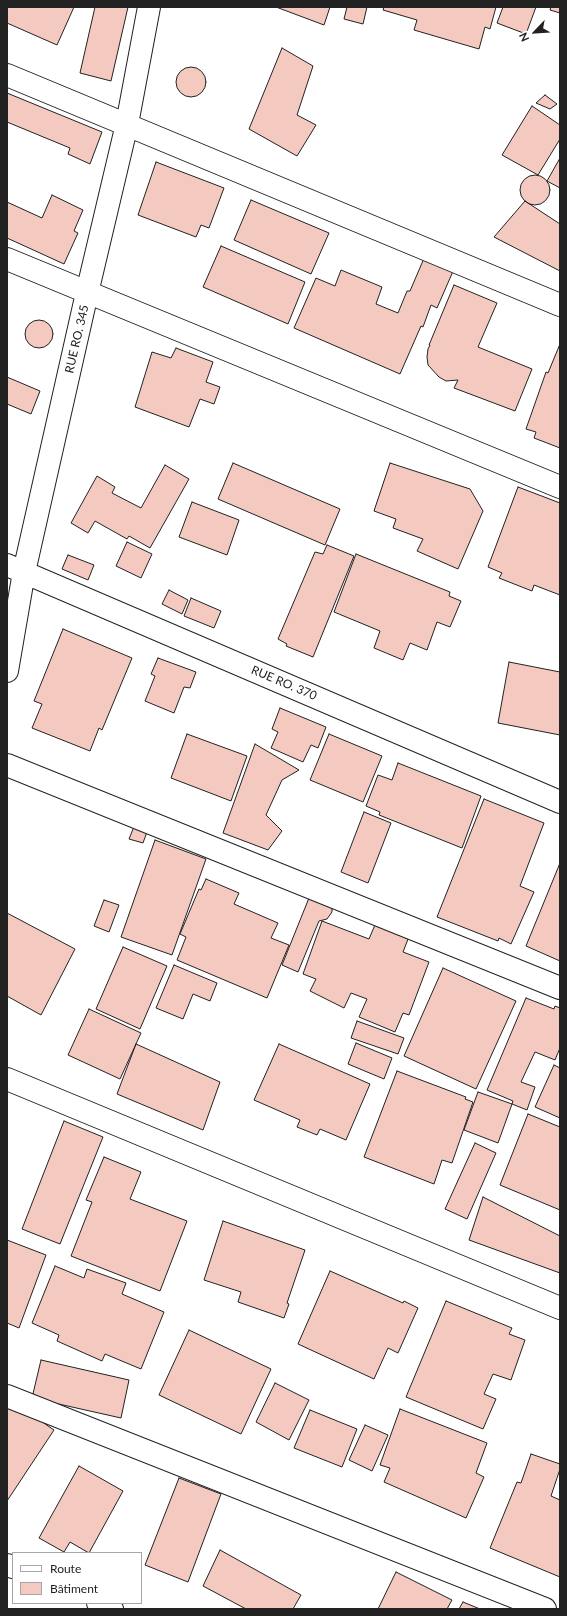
<!DOCTYPE html>
<html>
<head>
<meta charset="utf-8">
<style>
	body { margin:0 }
	#map { position:relative; width:567px; height:1616px; overflow:hidden; background:#fff; font-family:Lato,sans-serif }
	canvas { display:block }
	.frame { position:absolute; inset:0; border:8px solid #222; pointer-events:none }
	.legend { position:absolute; left:12px; top:1552px; width:130px; height:52px; box-sizing:border-box; background:#fff; border:1px solid #a7a7a7; margin:0; padding:5px 7px; list-style:none; font-size:12px; color:#222 }
	.legend li { display:flex; align-items:center; gap:8px; height:20px }
	.legend b { width:20px; border:1px solid #a7a7a7 }
	.north { position:absolute; left:515px; top:12px; width:40px; height:40px; -webkit-text-stroke:3px #fff; paint-order:stroke; rotate:245deg; font-size:11px; font-weight:700; line-height:16px; text-align:center; color:#222 }
	.north::after { content:''; display:block; margin:auto; width:14px; height:18px; background:#222; clip-path:polygon(50% 0,100% 100%,50% 72%,0 100%) }
</style>
</head>
<body>
<div id="map">
<canvas width="567" height="1616"></canvas>
<div class="frame"></div>
<ul class="legend">
<li><b style="height:5px;background:#fff"></b>Route</li>
<li><b style="height:11px;background:#f3c9c0"></b>Bâtiment</li>
</ul>
<div class="north">N</div>
</div>
<script>
const context = document.querySelector('canvas').getContext('2d');
context.lineJoin = 'round';
function fill(path, color) {
  context.fillStyle = color;
  context.fill(path, 'evenodd');
}
function toPath(rows) {
  const path = new Path2D();
  for (const r of rows) {
    if (r.length === 3) {
      path.moveTo(r[0] + r[2], r[1]);
      path.arc(r[0], r[1], r[2], 0, 2 * Math.PI);
      continue;
    }
    path.moveTo(r[0], r[1]);
    for (let i = 2; i < r.length; i += 2) path.lineTo(r[i], r[i + 1]);
  }
  return path;
}
function trace(path, color, width, dash) {
  context.strokeStyle = color;
  context.lineWidth = width;
  context.lineCap = dash ? 'butt' : 'round';
  context.setLineDash(dash || []);
  context.stroke(path);
}
function write(font, color, halo, rows, align = 'center') {
  context.font = font + ' Lato,sans-serif';
  context.lineWidth = 3;
  context.setLineDash([]);
  context.textBaseline = 'middle';
  context.strokeStyle = halo;
  context.fillStyle = color;
  for (const [text, x, y, turn = 0] of rows) {
    context.save();
    context.translate(x, y);
    context.rotate((+turn || 0) * Math.PI / 180);
    context.textAlign = isNaN(turn) ? turn : align;
    if (halo) context.strokeText(text, 0, 0);
    context.fillText(text, 0, 0);
    context.restore();
  }
}
const building = toPath([
	[7,7,74,7,57,45,7,23,7,7],
	[95,7,128,7,111,81,80,73,95,7],
	[276,7,330,7,324,25,276,7],
	[347,7,367,7,363,24,344,19,347,7],
	[384,7,496,7,490,29,485,27,479,49,414,30,417,20,383,10,384,7],
	[503,7,536,7,526,34,497,23,503,7],
	[551,7,560,7,560,13,550,10,551,7],
	[282,48,313,66,297,115,316,125,297,156,249,129,282,48],
	[191,82,15],
	[7,93,102,132,90,164,68,154,70,148,7,122,7,93],
	[545,95,557,104,550,109,536,103,545,95],
	[532,106,560,125,560,139,538,175,502,155,532,106],
	[560,158,560,188,547,181,560,158],
	[156,162,224,188,209,228,201,225,196,237,138,215,156,162],
	[535,190,15],
	[52,195,83,210,74,231,78,233,64,264,7,238,7,202,42,218,52,195],
	[251,200,329,233,311,274,234,240,251,200],
	[525,201,560,224,560,271,494,237,525,201],
	[221,246,305,282,288,324,203,287,221,246],
	[425,256,454,269,437,308,431,305,423,327,421,326,400,374,294,328,316,278,335,286,341,270,382,287,376,304,398,313,407,291,410,291,425,256],
	[454,285,497,303,478,347,532,369,515,411,454,388,458,380,446,381,439,377,428,365,427,357,428,349,430,345,429,345,454,285],
	[39,334,14],
	[560,344,560,448,534,438,536,432,526,429,546,372,548,373,560,344],
	[176,348,213,362,206,382,220,387,214,404,200,399,189,427,135,407,152,352,171,358,176,348],
	[7,377,40,391,31,414,7,404,7,377],
	[233,463,340,509,325,545,218,499,233,463],
	[390,463,470,489,483,511,458,569,417,551,423,539,393,528,396,519,374,511,390,463],
	[165,465,189,479,150,548,129,536,127,539,95,521,88,533,71,523,97,476,115,487,112,493,141,508,165,465],
	[518,487,560,503,560,595,534,585,532,591,499,578,502,573,488,567,518,487],
	[192,502,239,520,227,555,179,537,192,502],
	[127,542,152,554,141,578,116,566,127,542],
	[327,545,354,556,313,657,286,646,287,644,278,639,315,552,323,554,327,545],
	[356,554,450,592,449,596,461,601,450,627,437,622,427,650,410,643,403,660,374,648,380,631,334,612,356,554],
	[68,555,94,565,88,580,62,569,68,555],
	[169,590,188,600,182,614,162,604,169,590],
	[191,598,221,611,214,628,184,616,191,598],
	[63,629,132,658,102,730,99,728,90,751,32,728,42,704,34,701,63,629],
	[158,658,196,672,190,688,184,687,174,713,145,701,155,676,151,674,158,658],
	[509,662,560,672,560,735,498,723,509,662],
	[280,708,326,727,318,748,311,745,303,762,271,748,278,732,272,729,280,708],
	[187,734,247,756,231,801,171,778,187,734],
	[329,734,382,756,363,802,310,780,329,734],
	[255,744,299,770,282,780,266,815,282,831,268,850,223,833,255,744],
	[398,763,481,796,462,848,379,815,380,812,366,806,378,775,392,780,398,763],
	[484,799,544,823,520,886,534,892,511,944,499,938,498,941,437,917,484,799],
	[364,812,391,823,368,883,341,872,364,812],
	[135,824,148,829,143,843,129,839,135,824],
	[155,840,206,859,172,955,121,937,155,840],
	[560,863,560,961,526,946,560,863],
	[206,879,239,893,234,904,278,923,271,938,289,945,267,998,177,960,186,937,180,934,199,889,201,890,206,879],
	[311,893,332,908,332,912,327,919,319,921,298,972,282,965,311,893],
	[104,900,119,905,109,932,94,926,104,900],
	[7,913,75,949,41,1015,7,996,7,913],
	[377,920,410,934,403,952,429,962,409,1015,403,1013,395,1032,359,1017,367,999,351,993,344,1008,310,991,316,979,303,974,322,921,369,939,377,920],
	[123,947,167,966,140,1029,96,1009,123,947],
	[174,965,217,983,210,1001,193,994,183,1019,156,1008,174,965],
	[443,968,516,1001,476,1089,404,1056,443,968],
	[526,998,554,1009,555,1006,560,1008,560,1048,555,1060,535,1052,521,1082,535,1087,527,1110,512,1104,513,1101,487,1090,526,998],
	[89,1009,141,1033,120,1079,68,1055,89,1009],
	[357,1021,404,1038,398,1054,351,1038,357,1021],
	[356,1043,392,1058,384,1079,348,1064,356,1043],
	[136,1044,220,1082,203,1130,117,1094,136,1044],
	[279,1044,370,1084,346,1140,320,1129,317,1135,297,1127,300,1120,254,1100,279,1044],
	[554,1065,560,1068,560,1118,535,1107,554,1065],
	[397,1071,466,1097,465,1099,473,1102,452,1163,442,1160,434,1184,364,1157,397,1071],
	[478,1092,512,1104,498,1143,464,1130,478,1092],
	[528,1114,560,1127,560,1210,500,1185,528,1114],
	[64,1121,103,1137,60,1244,22,1229,64,1121],
	[475,1143,496,1153,467,1219,445,1209,475,1143],
	[104,1157,141,1172,130,1199,187,1221,160,1291,71,1256,92,1202,86,1200,104,1157],
	[483,1197,560,1236,560,1273,469,1240,483,1197],
	[223,1221,305,1250,287,1303,289,1304,284,1318,238,1302,241,1292,204,1280,223,1221],
	[7,1240,46,1255,19,1328,7,1323,7,1240],
	[55,1266,84,1278,87,1269,126,1283,122,1294,164,1312,141,1369,105,1354,102,1361,57,1341,59,1335,32,1323,55,1266],
	[330,1271,403,1303,404,1301,418,1308,398,1353,388,1348,374,1379,298,1344,330,1271],
	[446,1301,512,1328,509,1334,525,1340,511,1380,493,1374,484,1394,496,1399,483,1429,406,1397,446,1301],
	[189,1330,271,1369,241,1434,159,1395,189,1330],
	[41,1360,129,1380,121,1418,32,1398,41,1360],
	[275,1383,309,1400,289,1440,256,1422,275,1383],
	[10,1400,54,1430,7,1501,7,1404,10,1400],
	[400,1409,487,1443,476,1473,484,1477,466,1518,384,1482,390,1468,380,1465,400,1409],
	[310,1410,357,1429,342,1467,294,1448,310,1410],
	[365,1425,388,1435,372,1471,349,1460,365,1425],
	[531,1454,560,1464,560,1469,551,1496,560,1500,560,1577,490,1548,517,1482,521,1483,531,1454],
	[79,1466,123,1491,89,1553,70,1542,64,1552,39,1538,79,1466],
	[179,1478,221,1494,188,1582,145,1565,179,1478],
	[220,1550,301,1595,293,1609,246,1609,203,1586,220,1550],
	[396,1572,452,1600,447,1609,378,1609,396,1572],
	[463,1602,480,1609,459,1609,463,1602]
]);
fill(building, '#f3c9c0');
trace(building, '#222', 1);
const minor = toPath([
	[7,75,560,305],
	[7,259,560,487],
	[7,565,560,802],
	[7,671,24,572,87,293,127,124,149,7],
	[7,765,560,988],
	[7,1079,560,1308],
	[7,1396,545,1609],
	[7,1565,13,1567],
	[98,1603,112,1609]
]);
trace(minor, '#222', 24);
trace(minor, '#fff', 22);
write('12px', '#222', '#fff', [
	["RUE RO. 345",77,339,-77],
	["RUE RO. 370",284,683,23]
]);
</script>
</body>
</html>
